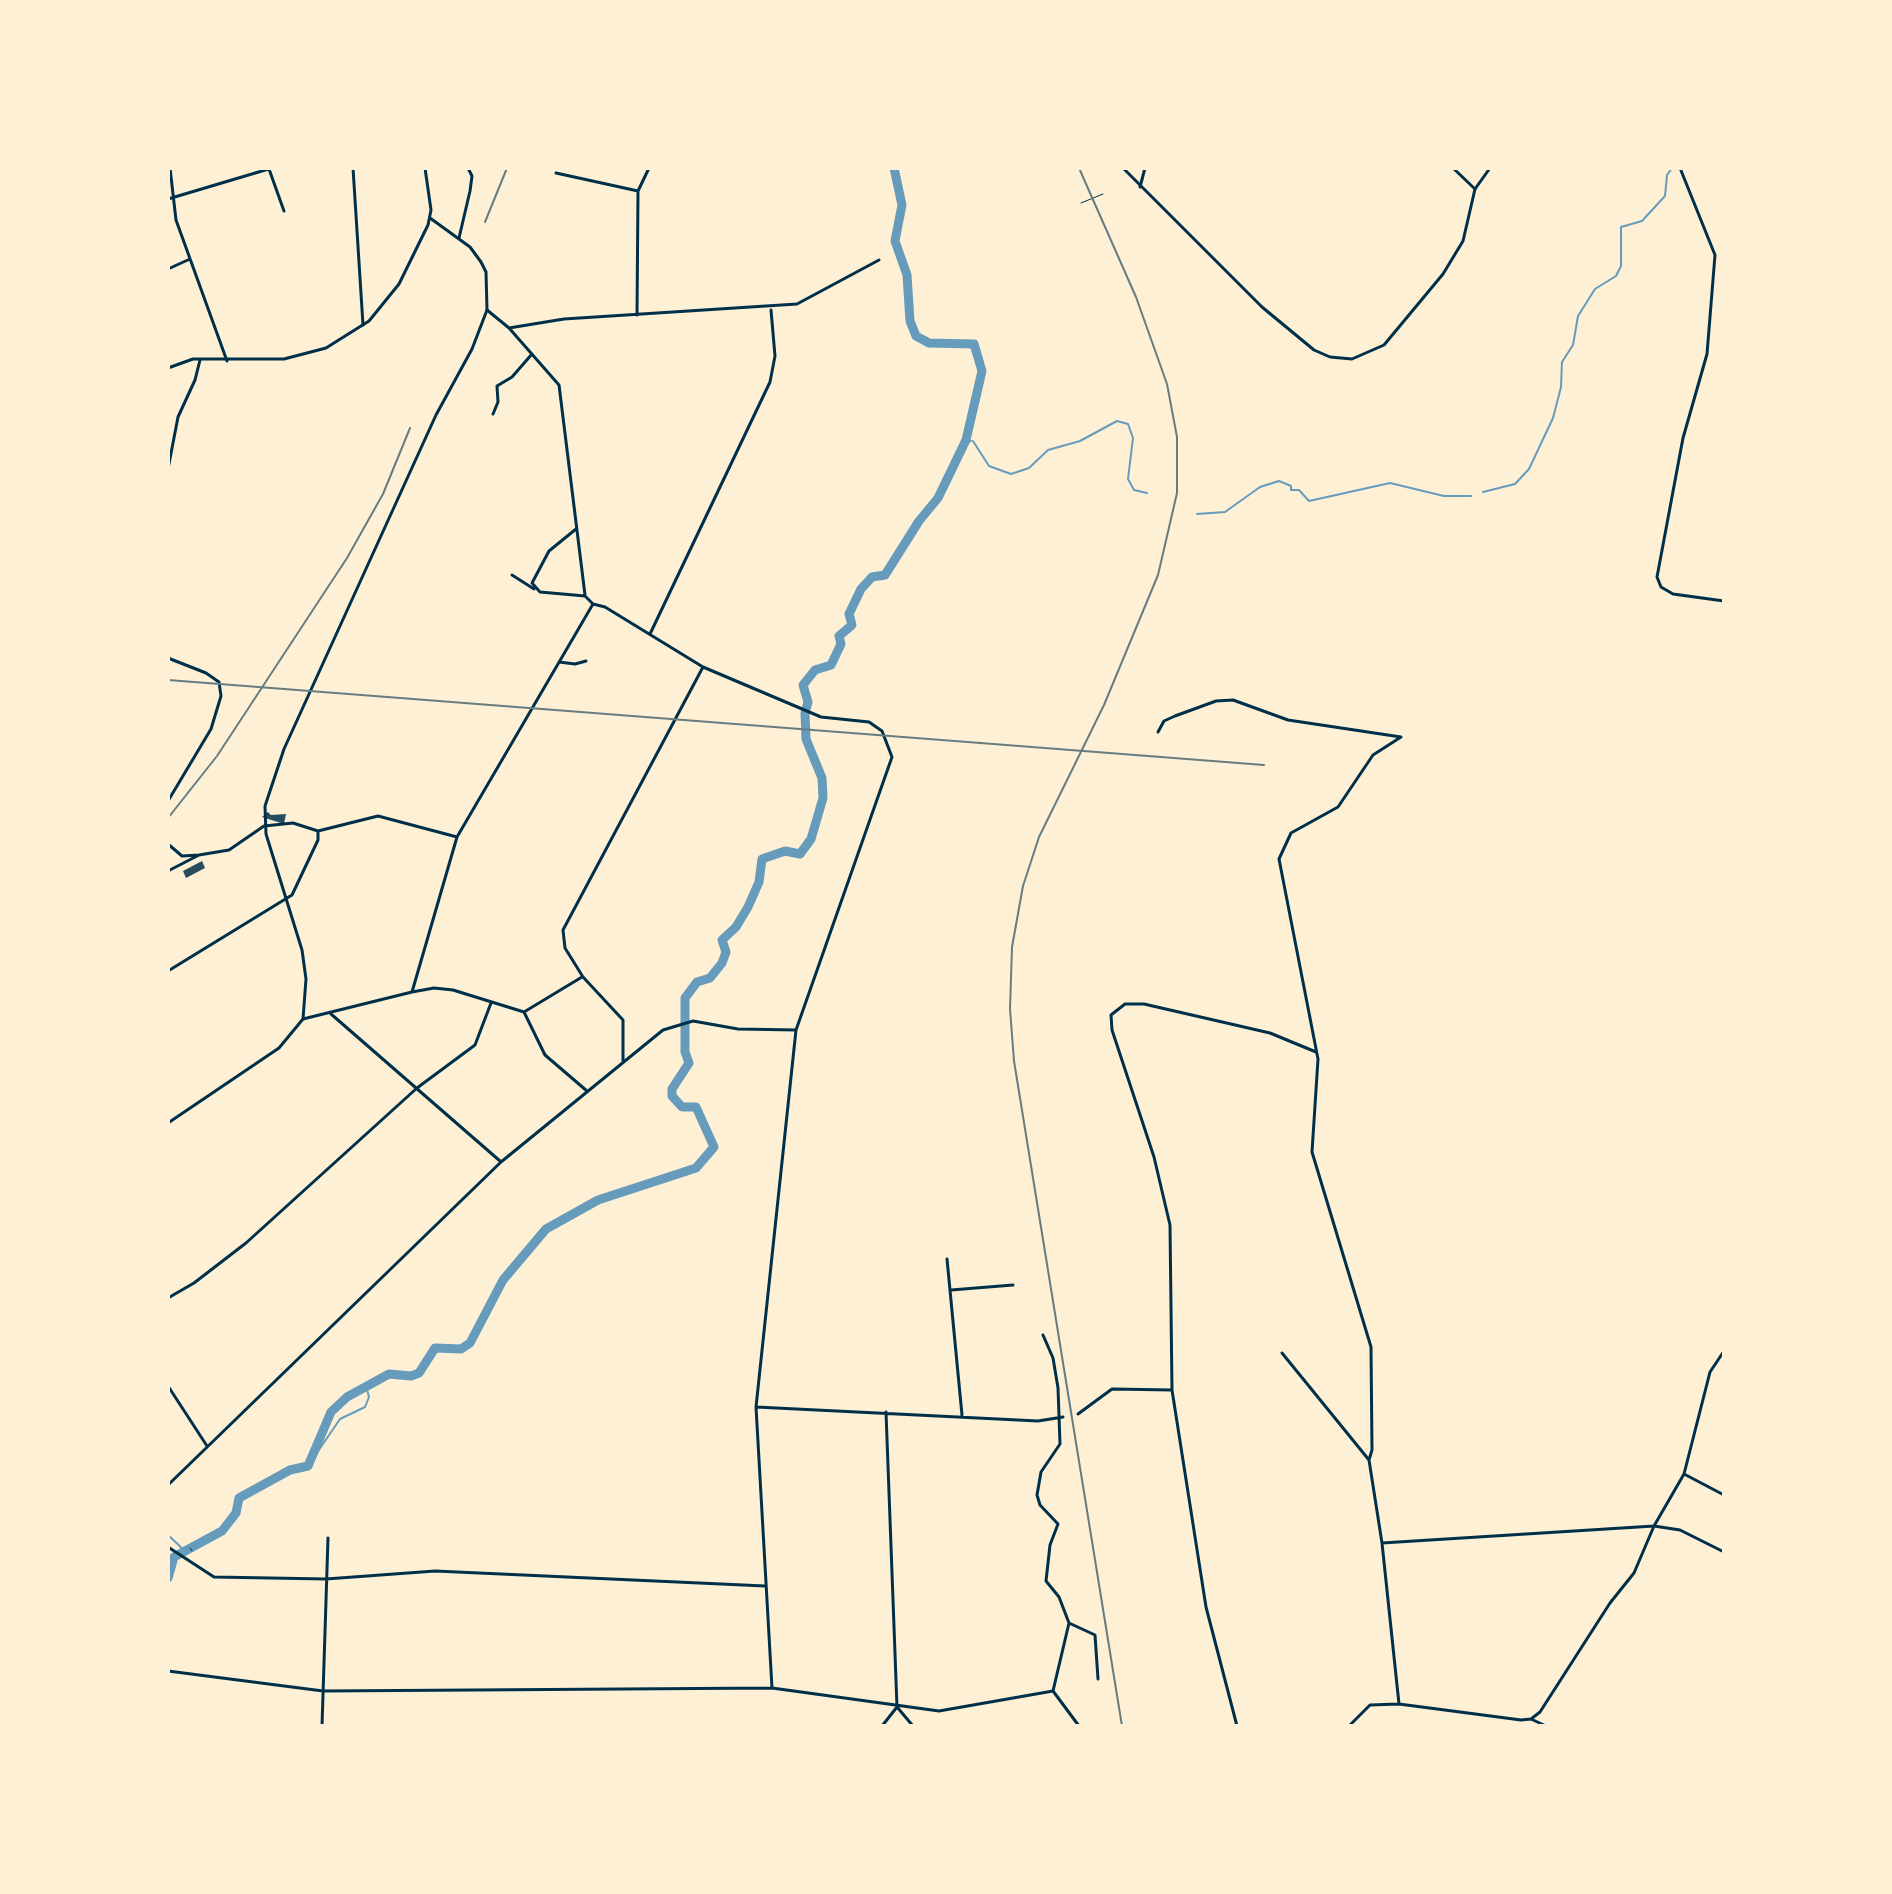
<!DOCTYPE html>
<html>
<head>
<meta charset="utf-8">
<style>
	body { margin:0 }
	#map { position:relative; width:1892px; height:1894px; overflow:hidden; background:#fdf0d5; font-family:Poppins,sans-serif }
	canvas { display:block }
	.frame { position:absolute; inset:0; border:170px solid #fdf0d5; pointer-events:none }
</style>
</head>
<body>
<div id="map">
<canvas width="1892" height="1894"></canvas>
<div class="frame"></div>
</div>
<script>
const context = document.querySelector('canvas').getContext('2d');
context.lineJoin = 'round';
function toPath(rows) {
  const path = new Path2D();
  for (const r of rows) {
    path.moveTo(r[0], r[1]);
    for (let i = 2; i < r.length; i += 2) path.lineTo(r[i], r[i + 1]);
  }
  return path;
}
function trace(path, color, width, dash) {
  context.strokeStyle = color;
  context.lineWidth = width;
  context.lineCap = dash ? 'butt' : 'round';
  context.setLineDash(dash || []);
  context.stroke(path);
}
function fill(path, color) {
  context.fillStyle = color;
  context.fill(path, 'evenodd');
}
trace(toPath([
	[966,440,971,441],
	[973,441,989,466,1011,474,1029,468,1048,450,1080,441,1117,421,1128,424,1133,438,1128,479,1134,490,1147,493],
	[1483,492,1515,484,1529,469,1553,418,1561,387,1562,362,1573,345,1578,316,1595,289,1616,276,1621,266,1621,227,1642,221,1665,196,1667,175,1672,168],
	[1197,514,1225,512,1260,487,1279,481,1291,486,1291,490,1299,490,1309,501,1390,483,1444,496,1471,496],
	[308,1466,340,1419,365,1407,369,1397,366,1386],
	[168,1535,186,1552]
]), '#669bbc', 2);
trace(toPath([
	[168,1578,174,1557,222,1531,236,1513,239,1498,290,1470,308,1466,331,1412,347,1397,389,1374,411,1376,419,1373,435,1348,461,1349,470,1343,503,1280,546,1229,598,1200,696,1168,714,1147,696,1107,682,1107,672,1096,672,1089,689,1063,685,1052,685,998,697,982,710,978,722,963,726,952,722,940,736,927,748,907,759,882,762,859,785,851,800,854,811,839,823,798,822,778,806,739,805,713,808,702,803,685,815,670,831,665,841,644,839,636,852,625,849,614,861,589,872,577,885,575,919,521,938,498,966,440,982,371,974,344,929,343,916,336,910,321,907,275,895,241,902,205,894,168]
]), '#669bbc', 9);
fill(toPath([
	[268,812,271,815,286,814,284,824,262,817],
	[202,861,205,868,186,878,183,871]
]), '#264d5e');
trace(toPath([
	[1081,203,1103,194],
	[190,1548,192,1551]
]), '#003049', 1);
trace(toPath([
	[170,168,176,220,227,361],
	[353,168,363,325],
	[1453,168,1475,189],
	[1680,168,1715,255,1707,354,1683,438,1657,577,1661,587,1673,594,1724,601],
	[269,169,284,211],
	[556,173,638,191],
	[1140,187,1145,168],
	[168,199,272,168],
	[459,238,470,191,472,176,468,168],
	[168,269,190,259],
	[487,310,509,328,559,385,585,595],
	[637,315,638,191,649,168],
	[509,328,564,319,797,304,879,260],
	[493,414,498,402,497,386,512,377,532,354],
	[168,469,178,417,195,380,200,360],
	[576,529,549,551,532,583,540,592,585,596],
	[512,575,534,589],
	[585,596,593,604,605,607,703,667,821,717,869,722,882,731,892,757,796,1030,756,1407,772,1688],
	[650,634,770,382,775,356,771,310],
	[168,658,206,673,219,682,221,696,211,729,168,801],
	[559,662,575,664,586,661],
	[1158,732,1164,721,1175,716,1216,701,1233,700,1288,720,1401,737],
	[168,844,182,856,199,855,229,850,264,826,293,823,318,831,378,816,457,837],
	[168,871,199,855],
	[168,971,292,895,318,840,318,831],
	[412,992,434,988,453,990,524,1012,545,1055,587,1091],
	[524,1012,582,977],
	[331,1014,500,1161],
	[303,1019,412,992,457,837,593,604],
	[623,1061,623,1020,583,977,565,948,563,930,703,667],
	[947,1259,962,1415],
	[951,1290,1013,1285],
	[168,1298,194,1283,246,1243,417,1088,475,1045,491,1003],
	[1043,1335,1053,1358,1058,1388,1060,1444,1041,1472,1037,1495,1040,1505,1058,1524,1050,1545,1046,1581,1059,1597,1069,1623,1053,1691],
	[1282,1353,1369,1460],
	[168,1386,207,1446],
	[756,1407,1038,1421,1063,1417],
	[886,1412,897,1707],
	[1078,1414,1112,1389,1172,1390],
	[1684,1474,1724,1495],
	[168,1485,501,1162,663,1030,693,1021,738,1029,796,1030],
	[1382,1543,1654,1526,1680,1530,1724,1552],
	[168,1547,214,1577,326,1579,435,1571,765,1586],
	[1069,1623,1095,1635,1098,1679],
	[168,1671,323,1691,772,1688,939,1711,1053,1691,1079,1726],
	[1399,1704,1382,1543,1369,1460,1372,1450,1371,1347,1312,1152,1318,1059,1279,859,1291,833,1338,807,1373,755,1401,737],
	[897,1707,913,1726],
	[1531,1719,1546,1726],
	[322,1726,328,1538],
	[882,1726,897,1707],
	[1237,1726,1206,1607,1172,1390,1170,1225,1154,1157,1112,1030,1111,1015,1125,1004,1144,1004,1270,1033,1316,1052],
	[1349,1726,1370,1705,1399,1704,1521,1720,1531,1719,1540,1712,1610,1603,1634,1573,1654,1526,1684,1474,1710,1372,1724,1351]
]), '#003049', 3);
trace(toPath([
	[1123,168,1262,307,1314,350,1330,357,1352,359,1384,345,1443,274,1463,241,1475,189,1490,168],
	[168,368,193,359,284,359,326,348,369,321,399,284,428,225,431,210,425,168],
	[168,1123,279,1048,303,1019,306,979,302,950,266,834,265,806,284,749,436,415,472,349,487,310,486,272,481,262,470,247,430,218]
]), '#003049', 3);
trace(toPath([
	[1079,168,1136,297,1167,384,1177,437,1177,493,1158,575,1104,705,1039,837,1023,886,1012,947,1010,1009,1014,1061,1122,1726],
	[485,222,507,168],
	[168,680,1264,765],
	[168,818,217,756,347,558,383,494,410,428]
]), '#657d81', 2);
</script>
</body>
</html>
